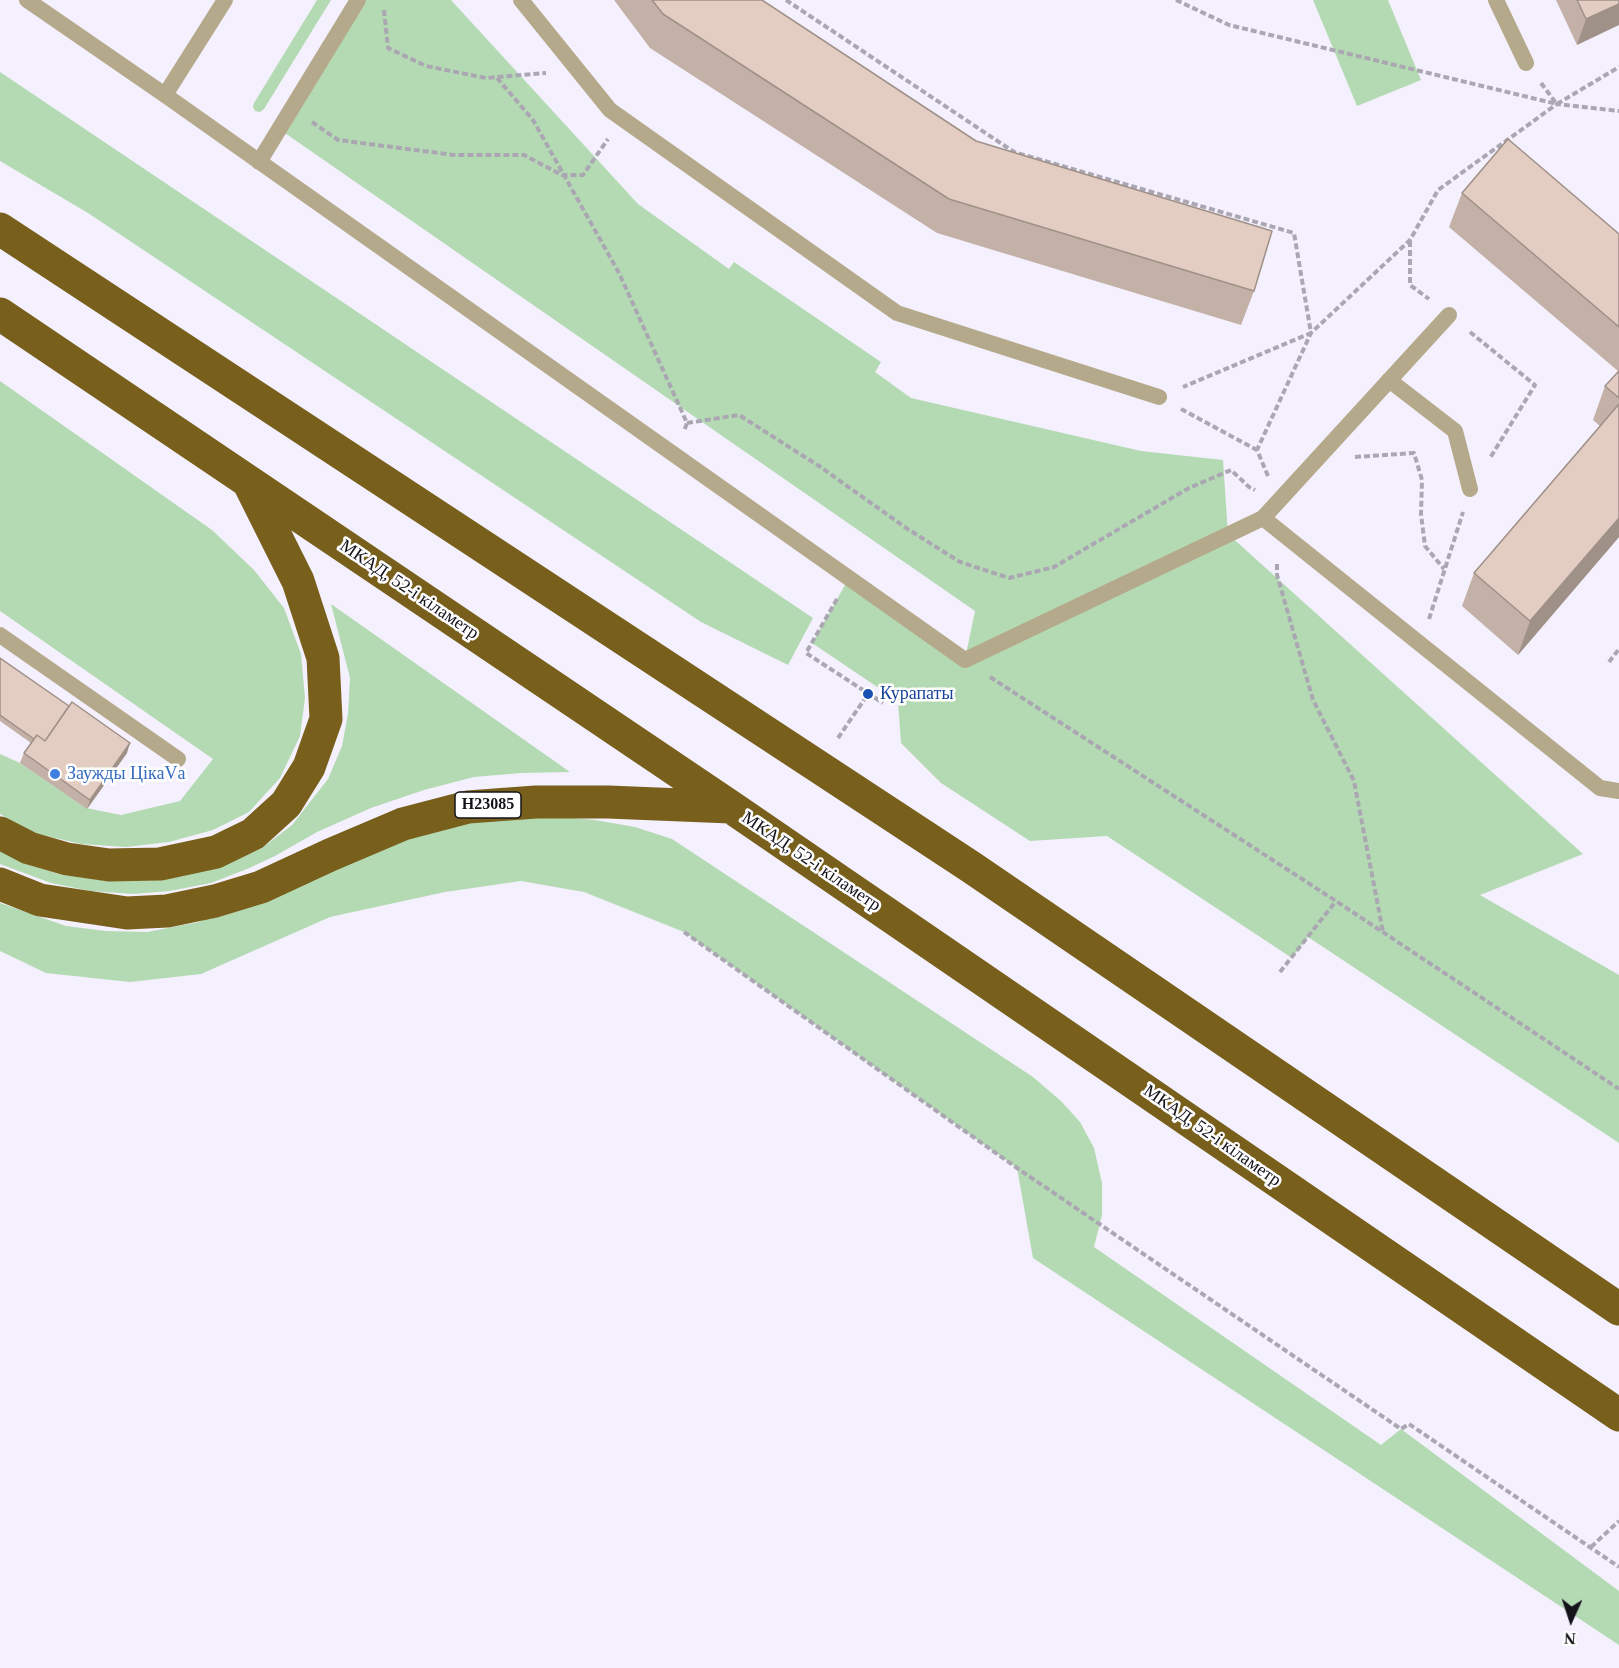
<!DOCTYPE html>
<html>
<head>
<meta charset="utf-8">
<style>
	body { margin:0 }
	#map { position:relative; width:1619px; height:1668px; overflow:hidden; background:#f4f0fd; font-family:"Times New Roman",serif }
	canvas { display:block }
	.north { position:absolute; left:1541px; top:1590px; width:60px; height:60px; -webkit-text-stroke:4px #fff; paint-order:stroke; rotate:183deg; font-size:16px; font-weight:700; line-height:24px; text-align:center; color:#15131a }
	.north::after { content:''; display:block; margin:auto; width:21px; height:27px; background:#15131a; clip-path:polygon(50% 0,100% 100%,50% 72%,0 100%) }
</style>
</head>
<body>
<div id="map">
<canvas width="1619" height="1668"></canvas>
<div class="north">N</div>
</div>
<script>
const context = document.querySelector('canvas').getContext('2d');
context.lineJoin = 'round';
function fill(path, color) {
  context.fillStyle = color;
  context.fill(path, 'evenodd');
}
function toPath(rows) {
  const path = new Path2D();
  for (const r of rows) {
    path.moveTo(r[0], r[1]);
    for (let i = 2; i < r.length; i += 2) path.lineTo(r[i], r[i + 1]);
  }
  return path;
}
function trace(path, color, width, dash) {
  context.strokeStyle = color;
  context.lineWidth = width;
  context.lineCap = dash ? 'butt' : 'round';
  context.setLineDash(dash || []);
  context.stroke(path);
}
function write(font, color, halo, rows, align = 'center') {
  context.font = font + ' "Times New Roman",serif';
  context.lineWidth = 5;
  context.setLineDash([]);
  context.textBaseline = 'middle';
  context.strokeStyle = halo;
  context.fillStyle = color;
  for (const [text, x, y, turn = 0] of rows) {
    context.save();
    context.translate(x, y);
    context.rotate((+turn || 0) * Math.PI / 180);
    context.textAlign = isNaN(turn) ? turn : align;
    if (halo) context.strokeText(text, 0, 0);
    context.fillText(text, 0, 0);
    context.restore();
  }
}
fill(toPath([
	[317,0,331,0,264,109,260,112,255,111,253,107,254,103],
	[358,0,451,0,638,204,729,269,734,262,881,362,875,372,911,398,1141,451,1223,460,1228,534,1583,854,1480,895,1619,975,1619,1143,1308,937,1292,958,1107,836,1030,841,941,783,901,743,898,701,812,643,849,578,965,659,975,611,279,129],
	[1313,0,1388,0,1421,80,1357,106],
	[0,72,813,618,788,665,701,622,88,213,0,161],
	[0,381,212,530,254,570,284,608,301,654,305,698,300,736,280,778,249,812,213,830,169,842,126,847,81,844,34,833,0,814,0,754,20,763,86,808,121,815,180,801,213,759,0,611],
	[331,604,570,772,521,773,474,777,424,790,371,808,317,832,275,856,247,869,211,883,170,891,133,894,91,891,51,883,0,864,0,850,23,863,63,875,109,881,162,880,221,867,262,848,292,825,328,779,342,746,348,714,350,678],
	[549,816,595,820,635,827,672,839,1033,1077,1062,1102,1080,1122,1094,1148,1102,1183,1102,1215,1094,1247,1381,1445,1401,1429,1619,1591,1619,1645,1033,1258,1017,1168,684,932,584,892,521,881,445,892,330,917,201,974,130,982,46,973,0,951,0,903,66,926,106,931,147,932,199,922,391,841,451,821]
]), '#b4dab4');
trace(toPath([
	[786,0,1014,152,1294,233,1311,333,1183,387],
	[1176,0,1229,25,1557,104,1619,67],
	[384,10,388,48,426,66,486,78,546,73],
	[497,78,533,120,619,273,687,423,684,431],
	[1541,83,1556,103],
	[312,122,338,140,454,155,524,155,562,175,583,175,608,139],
	[1410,241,1410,285,1429,299],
	[1470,332,1535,385,1490,458],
	[1181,409,1257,450],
	[687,423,739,415,819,466,906,528,960,562,1009,578,1054,567,1189,488,1231,470,1249,487,1255,490],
	[1355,457,1414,453,1422,480,1421,514,1425,546,1444,569],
	[1268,476,1257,450,1311,333,1410,240,1438,190,1557,104,1619,111],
	[1277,564,1277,575,1313,700,1354,781,1383,932],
	[837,599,806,653,883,703],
	[1429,619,1463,512],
	[1609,662,1619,649],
	[990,677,1336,901,1619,1089],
	[838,738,868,694],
	[684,932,1017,1168,1401,1429,1409,1424,1619,1567],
	[1280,972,1336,901],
	[1591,1547,1619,1521]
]), '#aba7b2', 4, [6, 3]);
trace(toPath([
	[27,0,165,95,965,660,1263,518,1449,315],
	[521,0,610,110,897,313,1159,397],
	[1496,0,1526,63],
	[165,95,225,0],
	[259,162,358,0],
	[1389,380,1455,431,1470,489],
	[1263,518,1600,788,1619,791],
	[0,635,178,759]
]), '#b5a98c', 16);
trace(toPath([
	[0,229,971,867,1619,1309],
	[0,314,731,807,1619,1415],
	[0,833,29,848,67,859,109,865,160,864,216,852,253,834,286,804,309,767,326,719,323,658,298,581,249,483],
	[0,884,40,900,127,913,167,911,215,901,261,887,330,855,403,824,468,807,536,802,608,802,731,807]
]), '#78601c', 33);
fill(toPath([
	[614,0,762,0,976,141,1254,291,1241,325,937,233,650,48],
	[1556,0,1619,0,1577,45],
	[1462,193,1619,234,1619,537,1518,655,1462,606,1474,573,1600,426,1593,420,1605,386,1618,371,1449,227],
	[0,658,127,753,87,809,20,763,24,753,31,743,0,721]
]), '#c3b0a7');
fill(toPath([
	[1619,4,1619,25,1577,45,1586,19],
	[1619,518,1619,537,1518,655,1530,621],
	[130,743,127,753,87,809,90,800]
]), '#9f9088');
const building = toPath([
	[652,0,762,0,976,141,1272,231,1254,291,949,199,663,14,652,0],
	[1577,0,1619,0,1619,4,1586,19,1577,0],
	[1508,139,1619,234,1619,327,1462,193,1508,139],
	[1619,371,1619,398,1605,386,1619,371],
	[1619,404,1619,518,1530,621,1474,573,1619,404],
	[0,658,69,706,45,741,37,735,34,739,0,715,0,658],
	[72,702,130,743,90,800,24,753,37,735,45,741,72,702]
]);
fill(building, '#e3cdc2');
trace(building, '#9f9088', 1.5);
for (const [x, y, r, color] of [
	[868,694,6,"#1a4fb4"],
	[55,774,6,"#3f7fe0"]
]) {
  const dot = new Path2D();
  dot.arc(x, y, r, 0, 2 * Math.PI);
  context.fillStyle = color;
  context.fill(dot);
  trace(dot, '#fff', 2);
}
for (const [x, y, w] of [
	[488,805,66]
]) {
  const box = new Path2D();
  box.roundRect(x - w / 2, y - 13, w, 26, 4.5);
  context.fillStyle = '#fff';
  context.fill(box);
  trace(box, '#15131a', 1.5);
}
write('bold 16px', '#15131a', null, [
	["Н23085",488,805]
]);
write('18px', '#15131a', '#fff', [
	["МКАД, 52-і кіламетр",409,590,34],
	["МКАД, 52-і кіламетр",811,862,34],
	["МКАД, 52-і кіламетр",1212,1136,35]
]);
write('18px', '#164399', '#fff', [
	["Курапаты",880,694]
], 'left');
write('18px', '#366cbe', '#fff', [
	["Заужды ЦікаVа",67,774]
], 'left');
</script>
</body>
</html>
